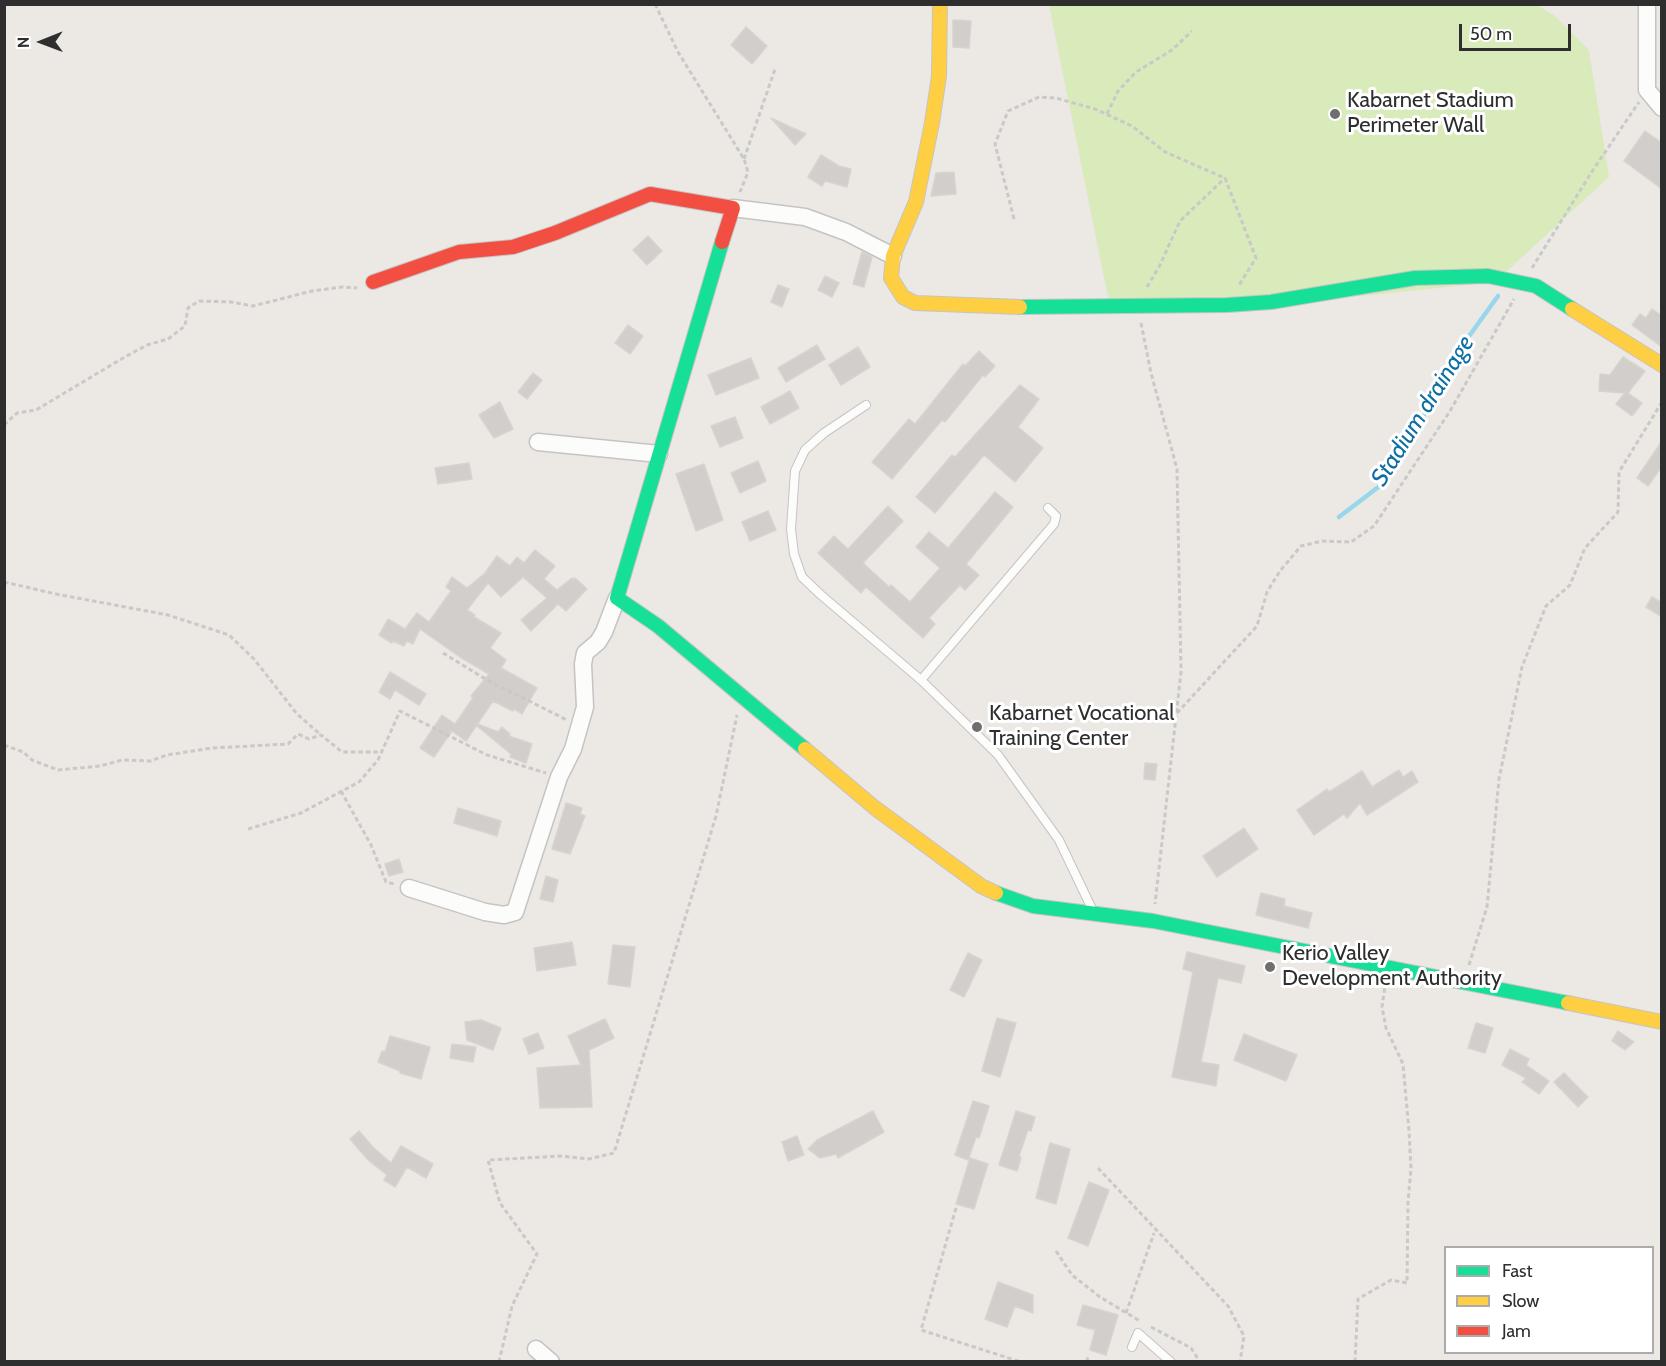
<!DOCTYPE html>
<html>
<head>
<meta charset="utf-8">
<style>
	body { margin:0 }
	#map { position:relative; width:1666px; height:1366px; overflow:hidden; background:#ece8e4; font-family:Cabin,sans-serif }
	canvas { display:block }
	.frame { position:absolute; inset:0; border:6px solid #2e2e2e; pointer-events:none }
	.legend { position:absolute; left:1444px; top:1246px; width:210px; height:108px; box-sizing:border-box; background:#fff; border:2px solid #ababab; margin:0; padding:8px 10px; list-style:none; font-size:18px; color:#2e2e2e }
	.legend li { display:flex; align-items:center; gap:12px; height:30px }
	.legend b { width:30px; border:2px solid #ababab }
	.north { position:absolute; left:12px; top:12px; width:60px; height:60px; -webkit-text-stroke:4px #fff; paint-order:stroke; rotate:269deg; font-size:16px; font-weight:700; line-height:24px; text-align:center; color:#2e2e2e }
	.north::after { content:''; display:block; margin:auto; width:21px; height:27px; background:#2e2e2e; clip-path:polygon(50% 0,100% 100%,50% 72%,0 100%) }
	.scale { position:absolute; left:1459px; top:24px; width:112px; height:27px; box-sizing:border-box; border:3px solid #2e2e2e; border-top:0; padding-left:8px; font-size:18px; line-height:21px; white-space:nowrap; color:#2e2e2e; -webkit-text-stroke:4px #fff; paint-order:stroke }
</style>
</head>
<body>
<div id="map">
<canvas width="1666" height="1366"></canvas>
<div class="frame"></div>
<ul class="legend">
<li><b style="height:8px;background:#16e098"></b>Fast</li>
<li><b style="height:8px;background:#ffcf43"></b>Slow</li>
<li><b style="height:8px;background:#f24e42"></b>Jam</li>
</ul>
<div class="north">N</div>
<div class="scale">50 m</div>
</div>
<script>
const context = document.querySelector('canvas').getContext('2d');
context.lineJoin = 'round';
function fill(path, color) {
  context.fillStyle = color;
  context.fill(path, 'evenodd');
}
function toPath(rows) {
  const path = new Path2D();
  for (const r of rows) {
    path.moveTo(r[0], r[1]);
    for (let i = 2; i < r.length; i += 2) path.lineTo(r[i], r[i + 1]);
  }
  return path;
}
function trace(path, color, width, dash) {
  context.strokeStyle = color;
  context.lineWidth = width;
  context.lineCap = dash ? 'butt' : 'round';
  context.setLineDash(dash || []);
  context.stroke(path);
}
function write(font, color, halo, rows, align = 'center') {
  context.font = font + ' Cabin,sans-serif';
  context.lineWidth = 6;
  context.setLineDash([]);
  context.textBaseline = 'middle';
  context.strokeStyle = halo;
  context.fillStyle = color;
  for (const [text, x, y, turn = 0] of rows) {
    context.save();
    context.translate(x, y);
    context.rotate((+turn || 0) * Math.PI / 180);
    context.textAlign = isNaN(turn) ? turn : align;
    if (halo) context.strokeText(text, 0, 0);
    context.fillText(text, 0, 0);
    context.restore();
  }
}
fill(toPath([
	[1049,5,1537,5,1555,16,1589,50,1609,177,1495,282,1362,296,1110,307]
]), '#d9eabb');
trace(toPath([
	[1339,517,1381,485,1415,432,1454,357,1498,296]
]), '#99d6ec', 4.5);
const building = toPath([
	[953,20,971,21,969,48,953,47,953,20],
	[746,27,767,46,752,64,731,45,746,27],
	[771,118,806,134,795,145,771,118],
	[1645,131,1662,143,1662,189,1624,161,1645,131],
	[821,155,839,166,851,169,847,187,825,181,822,186,808,177,821,155],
	[954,172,956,194,931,196,936,173,954,172],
	[648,236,662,251,647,265,633,250,648,236],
	[862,252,872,257,864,287,853,284,862,252],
	[825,276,839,283,832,297,818,290,825,276],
	[778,285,789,289,782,307,771,302,778,285],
	[1652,309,1662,316,1662,347,1632,325,1640,314,1646,318,1652,309],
	[628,325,643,336,630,354,615,343,628,325],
	[817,345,825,359,786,382,778,368,817,345],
	[858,347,870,367,841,385,829,365,858,347],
	[979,351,995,366,985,377,983,375,945,422,942,420,892,479,872,462,909,419,915,424,963,364,965,366,979,351],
	[1623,357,1645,371,1628,393,1642,403,1632,416,1616,404,1625,393,1599,391,1600,374,1610,375,1623,357],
	[751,358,759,378,716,395,708,375,751,358],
	[533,373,542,380,527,399,518,392,533,373],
	[1020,385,1039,399,1018,427,1043,448,1015,482,984,455,935,513,916,497,952,455,955,457,1020,385],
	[790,391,799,408,770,424,761,407,790,391],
	[500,402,513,429,494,438,479,415,500,402],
	[735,417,743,438,720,447,711,426,735,417],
	[1662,441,1662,466,1648,486,1637,478,1662,441],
	[758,461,766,481,740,493,731,473,758,461],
	[469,463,472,479,438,484,435,468,469,463],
	[704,464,723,520,696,531,676,474,704,464],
	[995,492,1013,507,966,564,979,575,965,590,960,585,929,618,935,624,923,638,866,587,861,593,818,553,834,536,848,549,888,506,903,521,863,563,889,587,891,585,910,602,940,568,916,547,929,532,948,548,995,492],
	[768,511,776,530,750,541,742,522,768,511],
	[535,550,555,566,544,579,557,590,572,578,574,580,575,578,587,589,566,611,558,604,531,631,521,620,547,598,523,577,501,597,488,583,467,610,475,615,474,617,501,633,490,648,506,660,501,668,537,688,522,714,514,709,513,711,493,701,466,741,452,731,434,757,420,748,442,715,455,724,473,698,471,696,489,674,460,657,420,629,413,644,407,641,404,646,393,641,392,643,379,635,388,619,405,629,417,613,429,622,451,591,446,587,452,577,467,588,485,573,497,556,510,566,517,557,524,563,535,550],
	[1652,597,1662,603,1662,617,1646,607,1652,597],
	[390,672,426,694,419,705,395,690,390,699,379,692,390,672],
	[478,724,498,732,502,727,510,734,509,736,532,744,526,763,510,757,511,754,477,726,478,724],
	[1145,763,1157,764,1155,780,1144,779,1145,763],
	[1399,770,1403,777,1412,771,1418,782,1367,815,1360,803,1347,818,1344,814,1314,835,1297,810,1327,789,1329,792,1362,771,1372,787,1399,770],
	[566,803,582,808,580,814,585,816,570,854,552,849,566,803],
	[458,808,501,821,497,836,454,823,458,808],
	[1244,828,1258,849,1217,877,1203,856,1244,828],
	[399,859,403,872,389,876,385,864,399,859],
	[546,876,558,880,553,902,540,899,546,876],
	[1261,893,1285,899,1284,906,1312,913,1308,928,1256,915,1261,893],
	[572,942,576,965,537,971,534,948,572,942],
	[613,945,635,947,630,987,608,984,613,945],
	[1187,952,1245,966,1241,983,1218,978,1201,1062,1219,1065,1216,1086,1172,1077,1193,972,1183,969,1187,952],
	[968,953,982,960,964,997,950,990,968,953],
	[997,1018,1016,1023,1000,1077,982,1071,997,1018],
	[605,1019,614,1038,589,1050,592,1107,540,1108,537,1068,581,1065,568,1036,605,1019],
	[481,1020,501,1028,493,1050,467,1040,465,1022,481,1020],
	[1476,1023,1493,1028,1485,1053,1468,1048,1476,1023],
	[1618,1031,1634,1042,1625,1050,1612,1041,1618,1031],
	[538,1033,544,1048,529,1054,523,1039,538,1033],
	[1244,1034,1297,1055,1286,1081,1234,1060,1244,1034],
	[390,1036,430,1047,421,1079,400,1073,400,1071,378,1062,382,1051,385,1052,390,1036],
	[452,1044,476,1047,473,1062,450,1058,452,1044],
	[1510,1049,1529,1059,1526,1065,1549,1081,1539,1094,1522,1082,1526,1078,1502,1065,1510,1049],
	[1564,1073,1588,1097,1578,1107,1554,1082,1564,1073],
	[973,1101,989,1106,979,1138,976,1137,968,1160,955,1155,973,1101],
	[873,1111,884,1132,838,1158,836,1154,820,1158,808,1149,817,1140,873,1111],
	[1016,1111,1035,1117,1031,1131,1028,1130,1019,1156,1021,1158,1017,1171,999,1165,1016,1111],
	[359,1131,373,1147,391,1163,401,1146,433,1164,426,1178,407,1167,395,1187,384,1180,387,1175,368,1160,350,1139,359,1131],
	[797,1136,804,1155,788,1161,782,1142,797,1136],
	[1050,1143,1070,1149,1056,1204,1036,1198,1050,1143],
	[970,1158,988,1164,974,1209,956,1204,970,1158],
	[1089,1182,1109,1190,1088,1246,1068,1238,1089,1182],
	[998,1282,1033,1295,1033,1313,1015,1306,1007,1327,985,1319,998,1282],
	[1083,1305,1118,1315,1106,1355,1090,1350,1095,1330,1077,1325,1083,1305]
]);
fill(building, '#d1cecb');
trace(building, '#d7d4d0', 1.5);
const lane = toPath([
	[866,405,824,433,805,450,795,471,791,529,794,554,802,577,821,595,921,680,998,755,1059,840,1092,909],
	[921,680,1054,524,1056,516,1048,508],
	[1132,1347,1138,1333,1171,1362]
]);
const street = toPath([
	[1647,4,1647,90,1662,108],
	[733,208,805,217,846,232,893,256],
	[538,442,659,454],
	[409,888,485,912,504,915,515,912,559,777,573,749,585,707,583,664,585,653,598,642,604,632,617,598],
	[536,1349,551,1362]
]);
const fast = toPath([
	[722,242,617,598,658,626,805,749],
	[1020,307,1227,305,1271,302,1415,278,1488,276,1536,286,1572,309],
	[996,893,1033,906,1153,921,1568,1003]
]);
const slow = toPath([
	[940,4,939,76,932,123,916,202,893,256,891,278,903,297,915,303,1020,307],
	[1572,309,1662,365],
	[805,749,875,808,981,886,996,893],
	[1568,1003,1662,1022]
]);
const jam = toPath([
	[373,282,459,252,513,247,555,233,650,194,733,208,722,242]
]);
trace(lane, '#c5c4c5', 10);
trace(street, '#c5c4c5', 19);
trace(fast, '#c5c4c5', 16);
trace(slow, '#c5c4c5', 16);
trace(jam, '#c5c4c5', 16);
trace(toPath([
	[655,4,678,52,744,159,748,172,740,192],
	[1107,114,1118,91,1136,72,1172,50,1192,31],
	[744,159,775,69],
	[1014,219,995,144,1008,111,1039,97,1056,98,1095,109,1132,126,1165,152,1225,178,1256,258,1239,285],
	[1532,268,1591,173,1639,102],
	[1147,287,1159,267,1180,221,1225,178],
	[1141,323,1151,373,1177,469,1181,672,1155,904],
	[4,425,17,413,36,410,123,358,147,345,168,339,185,326,188,308,199,301,231,302,253,306,312,291,342,287,357,288],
	[4,582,56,594,168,615,229,635,254,659,297,714,321,735],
	[443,653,487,680,567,720],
	[1177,713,1257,626,1267,592,1280,571,1301,546,1322,541,1351,542,1374,526,1450,411,1514,299],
	[4,745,23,752,32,760,58,770,100,766,122,760,150,761,167,755,212,748,288,744,298,734,309,739,321,735,342,752,382,752],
	[341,791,371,845,386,882,395,884],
	[248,829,301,813,359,782,378,760,400,711,487,755,546,773],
	[1469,965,1487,907,1499,779,1522,667,1546,606,1570,585,1585,548,1618,512,1619,472,1662,402],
	[1098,1168,1228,1306,1244,1336,1240,1362],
	[956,1208,921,1330,1021,1362],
	[1056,1251,1072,1275,1100,1297,1140,1321],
	[1126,1313,1154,1233],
	[1151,1327,1191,1348,1200,1362],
	[499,1362,512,1306,537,1254,500,1203,488,1160,561,1156,589,1159,614,1153,716,816,737,715],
	[1087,1362,1088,1355],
	[1355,1362,1358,1299,1391,1280,1407,1283,1408,1202,1411,1168,1409,1131,1403,1064,1386,1028,1382,1007,1385,986]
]), '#c9c9c8', 3, [4.5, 3]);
trace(lane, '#fcfcfb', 8);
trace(street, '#fcfcfb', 16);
trace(fast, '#16e098', 14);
trace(slow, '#ffcf43', 14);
trace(jam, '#f24e42', 14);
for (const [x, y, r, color] of [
	[1335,114,6,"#706f6e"],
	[977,727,6,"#706f6e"],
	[1270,967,6,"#706f6e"]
]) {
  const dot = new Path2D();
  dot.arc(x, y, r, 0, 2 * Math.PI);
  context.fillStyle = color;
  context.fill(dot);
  trace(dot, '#fff', 2);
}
write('22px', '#2e2e2e', '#fff', [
	["Kabarnet Stadium",1347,101],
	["Perimeter Wall",1347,126],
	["Kabarnet Vocational",989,714],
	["Training Center",989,739],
	["Kerio Valley",1282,954],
	["Development Authority",1282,979]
], 'left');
write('italic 24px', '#0d6fa3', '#fff', [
	["Stadium drainage",1423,411,-58]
]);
</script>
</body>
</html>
